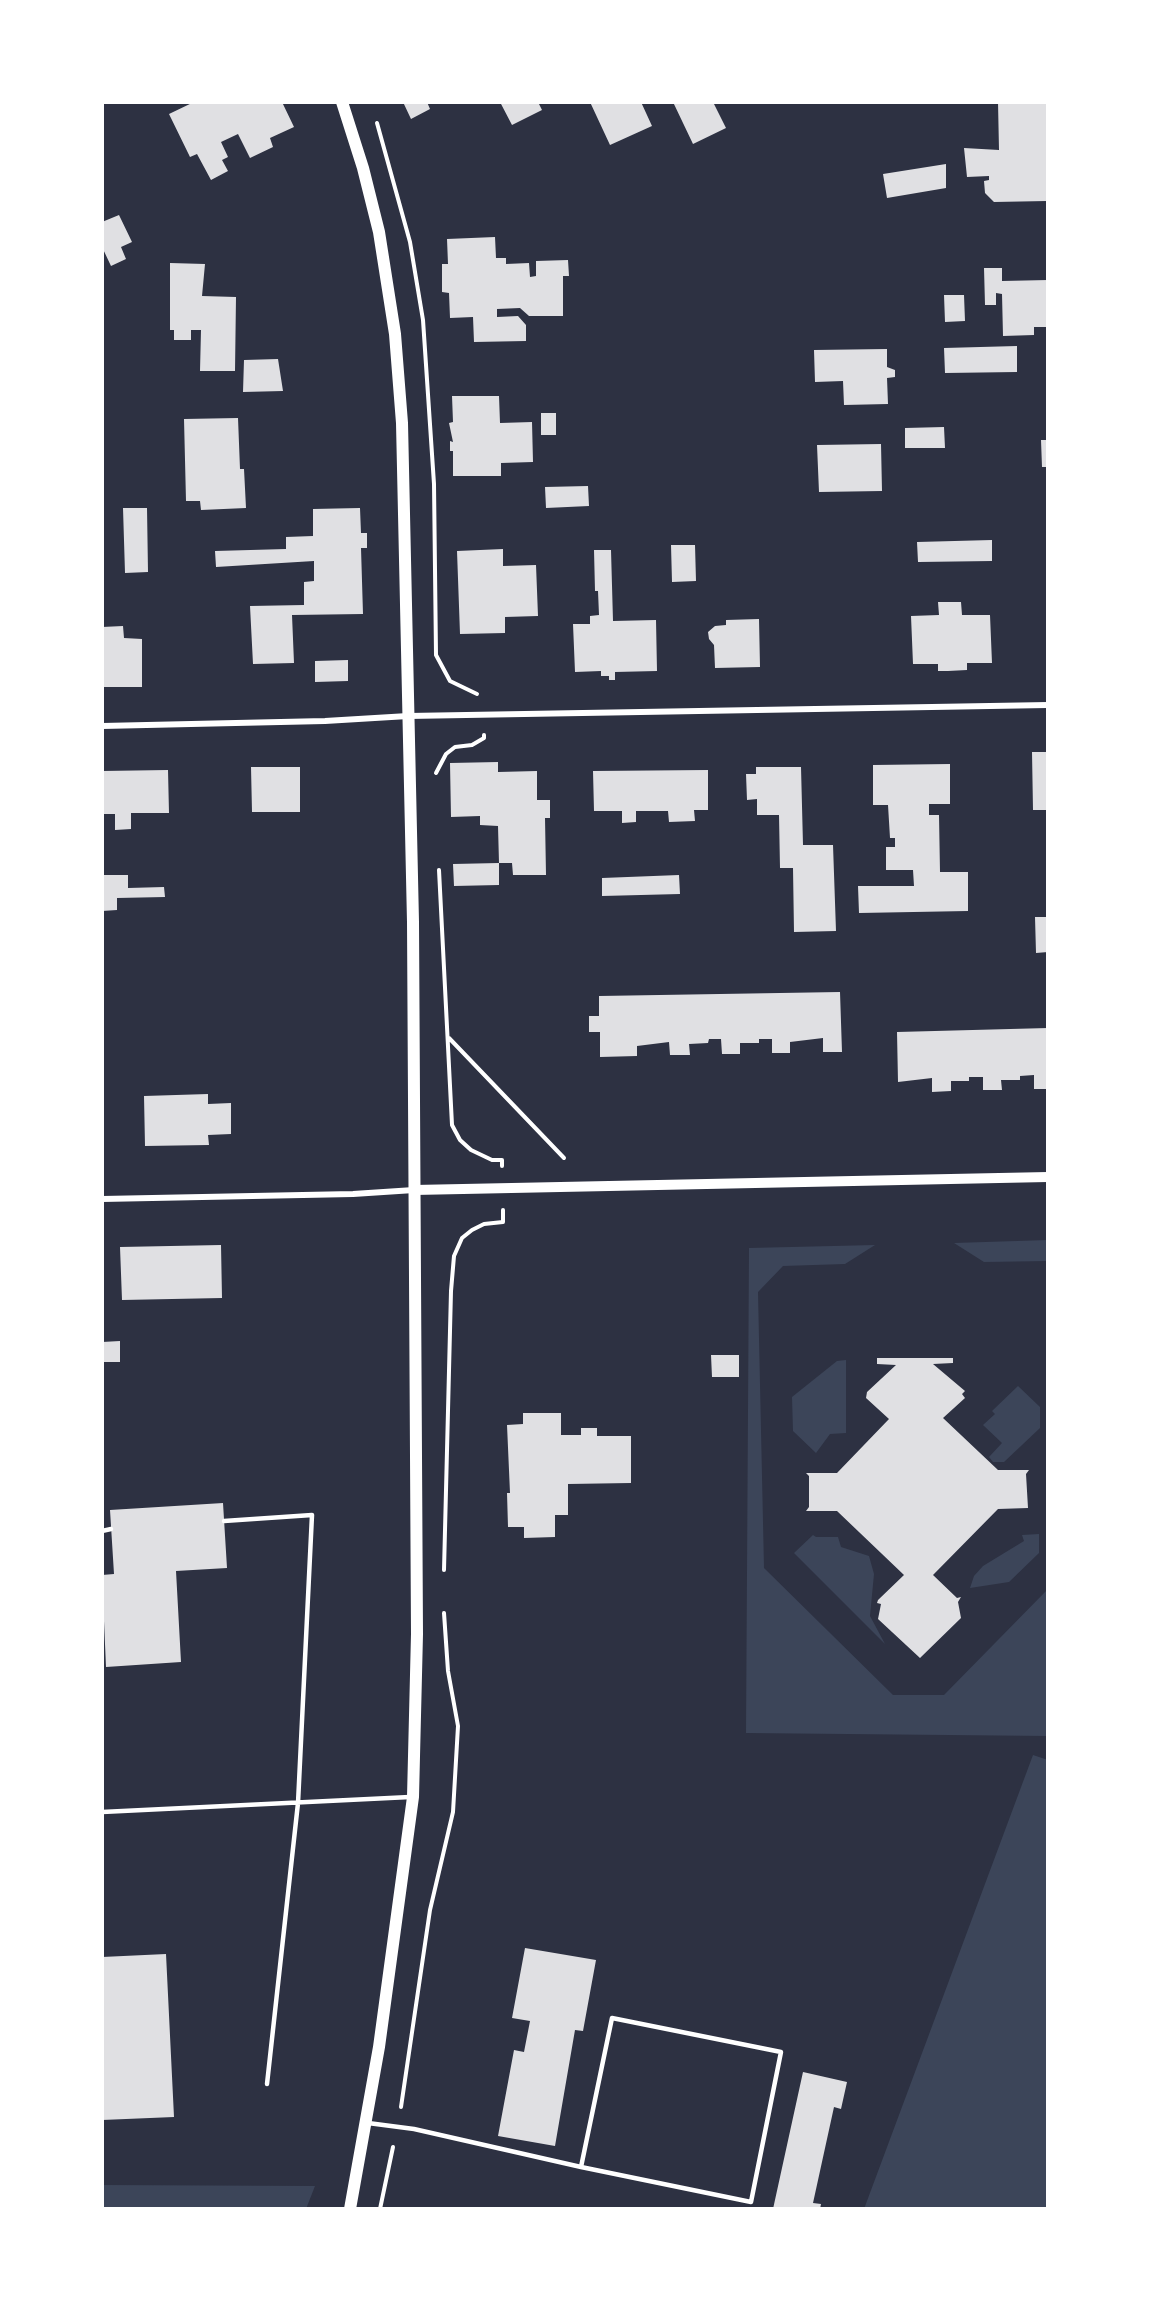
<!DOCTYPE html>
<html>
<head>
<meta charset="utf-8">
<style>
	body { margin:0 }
	#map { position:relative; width:1150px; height:2311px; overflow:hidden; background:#2d3142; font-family:Ubuntu,sans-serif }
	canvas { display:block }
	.frame { position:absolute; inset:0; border:104px solid #fff; pointer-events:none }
</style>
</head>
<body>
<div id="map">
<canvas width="1150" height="2311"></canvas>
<div class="frame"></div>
</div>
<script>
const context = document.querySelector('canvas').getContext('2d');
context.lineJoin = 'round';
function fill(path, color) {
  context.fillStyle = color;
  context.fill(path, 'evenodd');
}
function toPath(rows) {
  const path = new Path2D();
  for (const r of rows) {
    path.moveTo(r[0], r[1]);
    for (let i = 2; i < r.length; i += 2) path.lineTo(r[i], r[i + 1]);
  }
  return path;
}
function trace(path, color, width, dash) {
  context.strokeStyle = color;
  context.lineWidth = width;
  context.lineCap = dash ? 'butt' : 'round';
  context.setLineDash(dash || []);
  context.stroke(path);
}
fill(toPath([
	[1048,1240,1048,1261,984,1262,954,1243],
	[875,1245,845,1264,783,1266,758,1292,764,1568,893,1695,944,1695,1048,1589,1048,1736,746,1733,749,1248],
	[846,1360,846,1433,830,1434,816,1453,793,1431,792,1397,837,1361],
	[1018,1386,1040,1407,1040,1428,1004,1462,993,1462,989,1457,1002,1443,983,1425,995,1414,992,1411],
	[1039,1534,1039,1553,1009,1582,970,1588,974,1576,983,1566,1024,1541,1022,1535],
	[813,1535,816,1537,838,1537,841,1547,869,1556,874,1574,870,1616,885,1644,794,1553],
	[1033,1755,1048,1760,1048,2209,864,2209],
	[102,2185,315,2186,306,2209,102,2209]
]), '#3c4559');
fill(toPath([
	[194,102,282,102,294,127,270,138,273,147,250,158,238,134,221,142,228,157,222,160,228,171,211,180,197,154,190,157,169,114],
	[403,102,427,102,430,109,411,119],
	[500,102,538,102,542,110,512,125],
	[590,102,641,102,652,126,610,145],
	[673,102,713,102,726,128,693,144],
	[998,102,1046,102,1047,201,994,202,985,193,984,181,989,180,989,176,967,177,964,148,999,150],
	[946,164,946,188,887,198,883,174],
	[119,215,132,242,121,247,126,259,111,266,102,247,102,222],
	[495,237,496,258,506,258,506,264,529,263,530,277,536,276,536,261,568,260,569,276,563,276,563,316,529,316,520,308,497,309,497,317,518,316,526,325,526,341,474,342,473,317,450,318,449,293,442,292,442,264,448,264,447,239],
	[170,263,205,264,202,296,236,297,235,371,200,371,201,330,191,330,191,340,174,340,174,330,170,330],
	[984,268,1002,268,1002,281,1048,280,1048,327,1034,327,1034,335,1003,336,1002,294,996,293,996,305,985,305],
	[944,295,964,295,965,321,945,322],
	[1017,346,1017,372,945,373,944,348],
	[887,349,887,367,895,370,895,377,887,378,888,404,844,405,843,381,815,382,814,350],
	[278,359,283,391,243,392,244,360],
	[452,396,499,396,500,423,532,422,533,462,501,463,501,476,453,476,453,451,450,451,450,441,453,442,449,423,453,422],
	[541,413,556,413,556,435,541,435],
	[238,418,240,469,244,469,246,508,201,510,200,501,186,501,184,419],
	[944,427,945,448,905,448,905,428],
	[1041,440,1048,440,1048,467,1042,467],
	[881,444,882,491,819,492,817,445],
	[588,486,589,506,546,508,545,487],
	[123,508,147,508,148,572,125,573],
	[360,508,361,533,367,533,367,548,361,548,363,614,292,615,294,663,253,664,250,606,304,605,304,582,314,581,314,561,216,567,215,551,286,549,286,537,313,536,313,509],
	[992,540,992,561,918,562,917,542],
	[671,545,695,545,696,581,672,582],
	[503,549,503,566,536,565,538,616,505,617,505,633,460,634,457,551],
	[594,550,611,550,613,621,656,620,657,671,615,672,615,680,609,680,609,676,601,676,601,671,575,672,573,624,590,624,590,616,599,615,598,591,595,591],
	[938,602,961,602,962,615,990,615,992,663,967,663,967,670,948,671,938,671,938,664,913,664,911,616,939,615],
	[759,619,760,667,715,668,714,645,709,639,708,632,715,626,726,625,726,620],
	[123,626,124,638,142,639,142,687,102,687,102,627],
	[348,660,348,681,315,682,315,661],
	[1032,752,1048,752,1048,810,1033,810],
	[498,762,498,772,537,771,537,800,550,800,550,818,545,818,546,875,513,875,512,863,499,863,498,826,480,825,480,816,451,817,450,763],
	[950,764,950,804,929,804,929,815,939,815,940,872,968,872,968,911,859,913,858,886,914,886,913,870,886,870,886,847,895,847,895,838,890,838,888,805,873,805,873,765],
	[251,767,300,767,300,812,252,812],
	[756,767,801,767,803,845,833,845,836,931,794,932,793,868,780,868,779,815,757,815,757,799,747,800,746,774,756,774],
	[168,770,169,813,131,813,131,829,115,830,115,814,102,814,102,771],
	[708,770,708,810,694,810,695,821,669,822,668,811,636,811,636,822,622,823,622,811,594,811,593,771],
	[499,863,499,885,454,886,453,864],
	[102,875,128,875,128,888,164,887,165,897,117,898,117,910,102,911],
	[679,875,680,894,602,896,602,878],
	[1035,917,1048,917,1048,952,1036,953],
	[840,992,842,1052,823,1052,823,1038,790,1042,790,1053,772,1053,772,1039,759,1039,759,1043,740,1043,740,1054,722,1054,721,1039,709,1039,708,1043,689,1044,690,1055,670,1055,669,1042,637,1046,637,1056,600,1057,600,1032,589,1032,589,1016,599,1016,599,996],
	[1048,1028,1048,1089,1034,1089,1034,1075,1020,1076,1020,1080,1001,1080,1002,1090,983,1090,983,1077,969,1077,969,1081,951,1081,951,1091,932,1092,932,1078,898,1082,897,1032],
	[208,1094,208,1104,231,1103,231,1134,208,1135,209,1145,145,1146,144,1096],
	[221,1245,222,1298,122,1300,120,1247],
	[120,1341,120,1362,102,1362,102,1342],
	[711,1355,739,1355,739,1377,712,1377],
	[877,1358,953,1358,953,1363,933,1364,965,1391,962,1394,965,1398,943,1418,998,1470,1029,1470,1026,1474,1028,1508,998,1509,933,1575,957,1598,961,1597,958,1602,961,1618,920,1658,878,1619,881,1604,877,1603,878,1600,904,1575,837,1511,806,1511,809,1507,809,1476,806,1473,837,1473,889,1419,866,1398,867,1392,896,1365,877,1364],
	[523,1413,561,1413,561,1435,581,1435,581,1428,597,1428,597,1436,631,1436,631,1483,568,1484,568,1515,555,1515,555,1537,524,1538,524,1527,508,1527,507,1493,510,1493,507,1425,523,1424],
	[223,1503,227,1568,176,1571,181,1662,106,1667,102,1575,114,1574,110,1510],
	[525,1948,596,1960,583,2031,575,2030,555,2146,498,2136,514,2050,524,2052,530,2021,512,2018],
	[166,1954,174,2117,102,2120,102,1957],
	[803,2072,847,2082,841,2109,834,2107,813,2203,821,2204,820,2209,773,2209]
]), '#e0e0e3');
trace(toPath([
	[377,123,410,242,423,320,434,484,436,655,450,681,477,694],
	[436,773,446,754,455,747,472,745,484,738,484,735],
	[439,870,452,1125,460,1140,471,1150,492,1160,502,1160,502,1166],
	[449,1038,564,1158],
	[444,1570,451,1291,454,1256,462,1238,472,1230,484,1224,503,1222,503,1210],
	[401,2107,430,1910,453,1812,458,1726,448,1671,444,1613],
	[380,2209,393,2147]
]), '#fff', 4);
trace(toPath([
	[224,1521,312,1515,298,1803,267,2084],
	[102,1531,111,1529],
	[102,1812,410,1797],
	[368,2123,414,2129,581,2167,751,2202,781,2052,612,2018,581,2167]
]), '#fff', 4.5);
trace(toPath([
	[102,726,325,721,408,716,1048,705],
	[102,1199,353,1194,414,1190]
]), '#fff', 6);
trace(toPath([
	[414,1190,1048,1177]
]), '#fff', 10);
trace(toPath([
	[342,102,363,168,379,232,395,334,402,423,413,922,417,1634,413,1797,379,2047,350,2209]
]), '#fff', 12);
</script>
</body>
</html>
